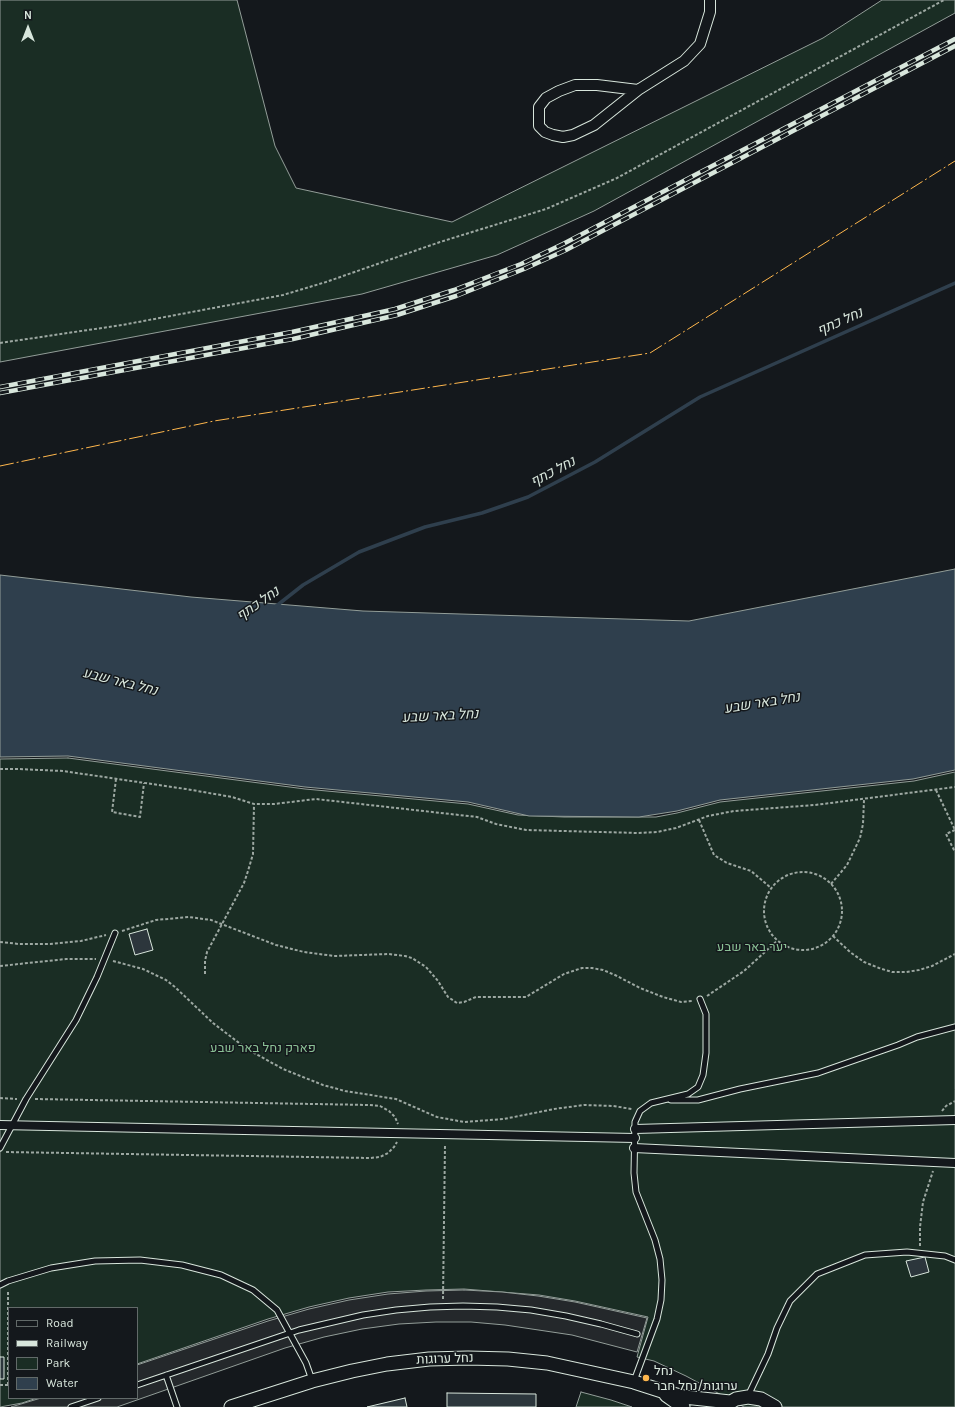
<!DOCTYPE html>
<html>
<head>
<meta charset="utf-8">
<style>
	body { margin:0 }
	#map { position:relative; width:955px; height:1407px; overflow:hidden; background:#14181c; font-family:Karla,sans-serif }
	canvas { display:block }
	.legend { position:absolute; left:8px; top:1307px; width:130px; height:92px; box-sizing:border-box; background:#14181c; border:1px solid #626a69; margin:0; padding:5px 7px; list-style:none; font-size:12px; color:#d8e6dc }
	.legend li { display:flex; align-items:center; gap:8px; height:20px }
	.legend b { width:20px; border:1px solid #626a69 }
	.north { position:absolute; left:8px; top:8px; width:40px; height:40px; -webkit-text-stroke:3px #14181c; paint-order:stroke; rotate:0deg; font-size:11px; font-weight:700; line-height:16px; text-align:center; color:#d8e6dc }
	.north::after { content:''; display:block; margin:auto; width:14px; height:18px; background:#d8e6dc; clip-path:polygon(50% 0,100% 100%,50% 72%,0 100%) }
</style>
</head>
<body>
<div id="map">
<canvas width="955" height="1407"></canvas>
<ul class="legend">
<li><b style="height:5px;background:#14181c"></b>Road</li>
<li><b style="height:5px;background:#d8e6dc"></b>Railway</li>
<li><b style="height:11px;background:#1a2d24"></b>Park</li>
<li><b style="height:11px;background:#2f3f4d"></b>Water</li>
</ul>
<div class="north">N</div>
</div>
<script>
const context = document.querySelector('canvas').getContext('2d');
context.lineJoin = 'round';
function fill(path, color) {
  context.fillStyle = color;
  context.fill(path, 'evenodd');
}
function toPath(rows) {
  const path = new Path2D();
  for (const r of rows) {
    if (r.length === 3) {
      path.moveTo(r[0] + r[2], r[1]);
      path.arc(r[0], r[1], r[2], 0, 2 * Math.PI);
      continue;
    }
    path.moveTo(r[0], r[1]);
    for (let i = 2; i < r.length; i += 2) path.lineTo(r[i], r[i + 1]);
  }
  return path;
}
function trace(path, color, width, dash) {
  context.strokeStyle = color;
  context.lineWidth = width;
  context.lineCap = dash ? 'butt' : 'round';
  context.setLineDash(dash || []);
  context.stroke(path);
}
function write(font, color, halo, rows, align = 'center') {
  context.font = font + ' Karla,Heebo,sans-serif';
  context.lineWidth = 3;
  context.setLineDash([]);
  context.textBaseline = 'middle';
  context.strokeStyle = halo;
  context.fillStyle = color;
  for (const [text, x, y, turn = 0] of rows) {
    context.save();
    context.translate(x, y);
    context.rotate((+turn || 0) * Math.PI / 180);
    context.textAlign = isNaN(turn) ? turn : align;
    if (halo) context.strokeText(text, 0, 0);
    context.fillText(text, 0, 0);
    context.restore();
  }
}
const green = toPath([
	[0,0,237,0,275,146,296,188,452,222,823,38,882,0,955,0,955,13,594,211,497,255,362,294,0,362,0,0],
	[68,758,305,789,468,804,518,815,564,817,656,817,677,813,720,802,914,781,955,772,955,1407,744,1407,686,1376,654,1361,637,1357,648,1317,575,1301,539,1295,464,1289,426,1290,388,1292,349,1298,309,1307,268,1319,137,1364,137,1308,9,1308,9,1398,37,1398,22,1403,0,1407,0,759,68,758],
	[581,1392,611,1400,632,1407,576,1407,581,1392]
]);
fill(green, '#1a2d24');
trace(green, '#939e99', 1);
const parking = toPath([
	[464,1290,502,1292,538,1296,575,1302,647,1318,637,1352,572,1335,505,1325,471,1322,436,1322,399,1324,362,1329,324,1337,285,1348,117,1407,11,1407,41,1398,137,1398,137,1365,268,1321,309,1309,349,1300,388,1294,426,1291,464,1290]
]);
fill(parking, '#24282b');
trace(parking, '#939e99', 1);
const water = toPath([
	[955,569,955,770,913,779,720,800,677,811,639,817,529,816,468,802,305,787,68,756,0,757,0,575,191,597,363,611,689,621,955,569]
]);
fill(water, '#2f3f4d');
trace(water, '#939e99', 1);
trace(toPath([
	[275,607,303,585,359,552,425,527,482,513,528,497,595,462,700,397,955,283]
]), '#2f3f4d', 3.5);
const building = toPath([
	[147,929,153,950,135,955,129,934,147,929],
	[925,1257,929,1272,911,1277,906,1261,925,1257],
	[0,1357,4,1357,4,1379,0,1379,0,1357],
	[447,1393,536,1394,536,1407,447,1407,447,1393],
	[405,1398,407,1407,367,1407,405,1398]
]);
fill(building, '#2c363c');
trace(building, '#d8e6dc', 1);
const service = toPath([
	[671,1100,698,1100,740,1089,818,1073,898,1045,917,1037,955,1027],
	[0,1148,26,1099,76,1020,97,977,115,933],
	[0,1285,8,1281,51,1268,95,1261,140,1260,182,1265,221,1275,253,1290,277,1310,306,1363,312,1380],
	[166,1375,177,1407],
	[634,1381,657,1319,661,1300,662,1280,660,1259,655,1240,636,1192,634,1173,635,1122,640,1111,651,1103,688,1094,698,1087,703,1075,706,1053,706,1014,700,999],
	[137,1385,299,1330,363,1315,396,1310,430,1307,463,1306,497,1307,531,1310,566,1316,601,1324,637,1334],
	[748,1396,768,1354,777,1328,790,1301,817,1274,865,1255,907,1252,945,1256,955,1260],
	[71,1407,98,1398]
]);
const pedestrian = toPath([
	[0,1125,635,1138],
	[635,1129,955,1120],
	[634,1148,955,1163]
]);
const minor = toPath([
	[638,90,597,85,575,85,559,91,546,98,539,107,539,126,545,132,553,135,563,137,573,135,594,125,638,90,684,61,700,44,710,12,710,0]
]);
const tertiary = toPath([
	[666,1395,683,1407],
	[724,1406,736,1399,748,1397,761,1399,775,1407],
	[231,1407,312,1381,352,1371,387,1364,429,1359,468,1358,508,1359,547,1363,634,1382,662,1391,684,1397,730,1402]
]);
trace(service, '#d8e6dc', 7);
trace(pedestrian, '#d8e6dc', 10);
trace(minor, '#d8e6dc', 12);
trace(tertiary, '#d8e6dc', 15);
trace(toPath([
	[0,343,122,325,283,295,326,282,440,242,546,209,617,178,944,0],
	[0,769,18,769,63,771,186,789,232,797,254,804,274,804,316,799,477,817,496,824,526,830,638,833,657,832,676,828,708,816,734,811,815,805,955,787],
	[116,779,112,812,140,817,144,783],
	[936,790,955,830],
	[699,820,714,855,727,863,751,871,771,888],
	[955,830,946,834,955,852],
	[803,911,39],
	[831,884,847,865,860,838,863,824,864,800],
	[122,931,156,920,189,917,211,920,276,945,304,952,334,956,389,954,405,956,412,958,426,967,438,981,448,997,457,1003,464,1002,476,997,526,997,564,974,582,968,592,968,603,970,615,975,640,988,663,997,681,1002,693,1001],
	[833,936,850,952,864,962,879,968,892,972,906,972,919,970,932,966,955,954],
	[0,942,19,944,50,944,81,941,106,935],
	[113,961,143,969,166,980,175,987,213,1023,247,1049,283,1069,323,1085,345,1091,396,1099,437,1117,464,1122,504,1119,554,1109,584,1105,613,1106,632,1109],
	[0,966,66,959,96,959],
	[205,974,205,961,207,952,244,883,248,871,253,854,254,804],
	[707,996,744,971,777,941],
	[0,1098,17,1099],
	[35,1099,369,1105,380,1106,389,1111,395,1117,398,1124],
	[942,1111,946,1106,955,1101],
	[6,1152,370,1158,380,1157,388,1153,394,1147,397,1142],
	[920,1246,920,1227,923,1202,933,1171],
	[443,1299,445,1144],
	[0,1385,9,1385],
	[8,1385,8,1290]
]), '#9da8a2', 2, [3, 2]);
trace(service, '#14181c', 5);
trace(pedestrian, '#14181c', 8);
trace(minor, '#14181c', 10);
trace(tertiary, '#14181c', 13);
const rail = toPath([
	[0,387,292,332,395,309,454,290,521,264,563,244,955,39],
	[0,393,293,339,397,315,456,296,524,269,566,250,955,46]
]);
trace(rail, '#d8e6dc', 4.5);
trace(rail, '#14181c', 3, [9]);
trace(toPath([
	[0,466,214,421,650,353,955,161]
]), '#ffb74d', 1, [14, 3, 2, 3]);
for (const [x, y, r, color] of [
	[646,1378,4,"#ffb74d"]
]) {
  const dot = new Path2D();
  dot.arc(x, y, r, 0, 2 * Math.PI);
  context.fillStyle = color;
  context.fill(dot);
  trace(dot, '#14181c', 1.5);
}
write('13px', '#8ac095', '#14181c', [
	["יער באר שבע",752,947],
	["פארק נחל באר שבע",263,1048]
]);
write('13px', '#d8e6dc', '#14181c', [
	["נחל ערוגות",445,1359,-2]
]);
write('13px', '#d8e6dc', '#14181c', [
	["נחל",654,1371],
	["ערוגות/נחל חבר",654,1386]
], 'left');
write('italic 14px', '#d8e6dc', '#14181c', [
	["נחל כתף",840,322,-24],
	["נחל כתף",553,472,-28],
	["נחל כתף",258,604,-35],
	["נחל באר שבע",120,682,14],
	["נחל באר שבע",762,703,-9],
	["נחל באר שבע",440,716,-3]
]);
</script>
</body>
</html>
